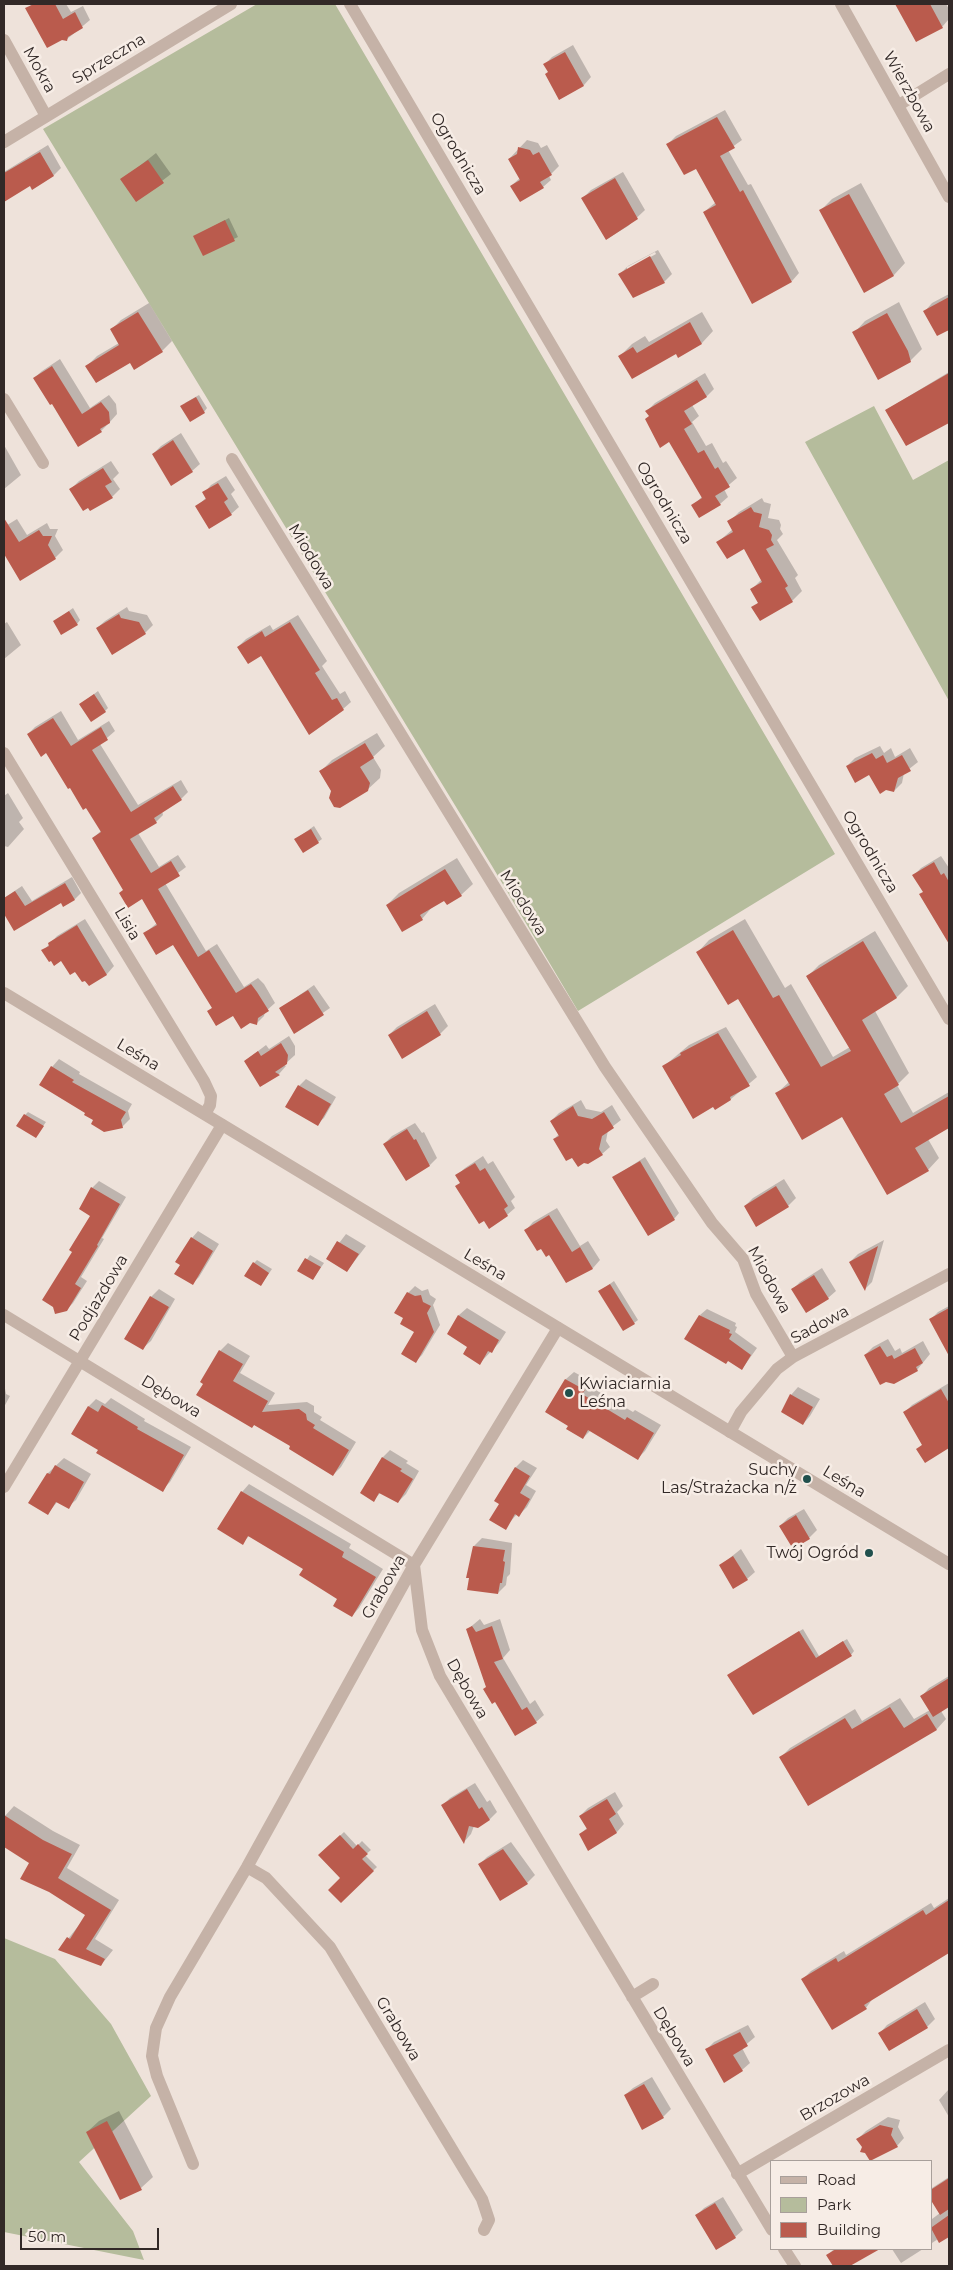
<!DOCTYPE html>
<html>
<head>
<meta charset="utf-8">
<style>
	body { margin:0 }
	#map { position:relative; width:953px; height:2270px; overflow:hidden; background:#eee2da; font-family:Montserrat,sans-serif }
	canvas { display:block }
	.frame { position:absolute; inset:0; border:5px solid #322927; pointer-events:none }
	.legend { position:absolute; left:770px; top:2160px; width:162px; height:90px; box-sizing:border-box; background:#f7ede6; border:1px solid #a89f9a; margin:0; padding:6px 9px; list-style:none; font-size:15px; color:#322927 }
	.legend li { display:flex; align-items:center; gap:10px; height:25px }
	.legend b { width:25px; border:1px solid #a89f9a }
	.scale { position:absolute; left:20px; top:2228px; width:139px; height:22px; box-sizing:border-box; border:2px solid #322927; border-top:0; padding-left:6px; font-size:15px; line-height:18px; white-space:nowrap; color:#322927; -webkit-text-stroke:4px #f7ede6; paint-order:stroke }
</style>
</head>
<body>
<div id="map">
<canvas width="953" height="2270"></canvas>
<div class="frame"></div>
<ul class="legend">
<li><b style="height:6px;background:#c5b2a7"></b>Road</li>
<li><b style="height:14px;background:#b5bc9c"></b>Park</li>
<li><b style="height:14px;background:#ba5b4d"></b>Building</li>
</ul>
<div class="scale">50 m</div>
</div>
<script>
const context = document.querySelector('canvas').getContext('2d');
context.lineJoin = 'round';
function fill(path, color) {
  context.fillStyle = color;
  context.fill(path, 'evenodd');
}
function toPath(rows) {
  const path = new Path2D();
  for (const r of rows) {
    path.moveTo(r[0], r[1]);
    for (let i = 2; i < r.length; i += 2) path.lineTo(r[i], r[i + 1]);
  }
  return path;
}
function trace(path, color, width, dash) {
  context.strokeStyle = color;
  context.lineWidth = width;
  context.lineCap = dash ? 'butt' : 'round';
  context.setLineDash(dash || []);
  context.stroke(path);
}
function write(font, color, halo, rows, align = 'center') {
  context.font = font + ' Montserrat,sans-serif';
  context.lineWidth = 5;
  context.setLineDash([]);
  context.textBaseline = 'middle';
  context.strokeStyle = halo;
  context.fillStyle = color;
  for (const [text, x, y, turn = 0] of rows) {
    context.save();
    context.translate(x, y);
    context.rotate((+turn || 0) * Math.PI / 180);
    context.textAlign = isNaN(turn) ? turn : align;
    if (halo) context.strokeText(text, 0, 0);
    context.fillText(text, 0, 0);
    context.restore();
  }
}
fill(toPath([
	[257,4,335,4,835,854,578,1011,492,866,43,129],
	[874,406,913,480,949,460,949,701,805,442],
	[4,1938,55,1959,111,2024,151,2096,79,2162,133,2231,144,2260,4,2232]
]), '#b5bc9c');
fill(toPath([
	[32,4,66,4,71,12,83,6,90,20,66,40,62,38,27,9],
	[896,4,946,4,949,9,949,19,942,27,916,41],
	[573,45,591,77,584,85,560,99,545,64,552,57],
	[725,110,742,140,728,150,748,185,751,184,799,273,792,281,704,212,716,202,696,167,668,144,676,136],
	[527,140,538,143,541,148,547,145,559,166,549,176,551,180,543,187,511,186,520,178,509,159],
	[48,145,61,168,54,175,32,188,30,185,4,201,4,172],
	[156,153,171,174,136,201,122,180],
	[623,172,645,210,628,226,607,239,583,198,591,190],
	[861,183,905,263,894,275,865,291,821,210,832,199],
	[229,218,238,237,203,254,195,236],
	[658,250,672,274,664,282,633,297,620,274,628,266],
	[655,252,656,254,627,270,627,267],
	[949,294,949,328,937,335,925,311,932,303],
	[899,302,922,349,911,360,879,378,854,333,865,321],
	[149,303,172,341,162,351,130,361,87,366,97,356,119,343,111,330,121,320],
	[702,312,713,331,702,343,679,356,677,352,620,356,632,344,645,336,649,342],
	[60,359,90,408,109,395,116,404,117,414,109,423,101,431,78,445,52,402,34,378,42,371],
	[949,372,949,422,907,445,886,410],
	[705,373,714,389,707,396,692,405,699,416,692,422,706,446,712,443,723,463,726,461,737,478,724,489,728,497,720,504,693,505,703,496,670,441,647,411,655,403],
	[199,395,207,408,204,412,185,403],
	[181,433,200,464,192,471,153,454,161,446],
	[4,445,21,475,4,489],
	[111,461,119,473,113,479,120,489,112,497,71,489,79,481],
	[226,476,235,490,231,494,239,507,231,514,197,506,207,497,204,493,211,485],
	[762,498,764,502,771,504,768,518,779,520,781,525,780,529,783,534,777,540,798,575,795,578,802,591,792,601,753,608,759,602,752,589,762,579,744,547,718,542,733,529,729,522,739,512],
	[17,519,27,535,47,523,50,529,58,529,55,536,63,550,55,558,21,579,4,551,4,527],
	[127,607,129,611,147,615,153,625,145,633,112,653,97,628,105,621],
	[73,608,80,620,77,624,55,621],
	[298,615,327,661,322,666,340,694,345,691,351,702,343,709,261,655,238,647,246,639,270,625,273,630],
	[7,622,21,645,4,659,4,624],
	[98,691,108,708,105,711,81,704],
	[61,711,78,740,109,721,115,731,100,744,138,805,181,780,188,792,181,799,162,811,163,815,156,822,138,833,159,867,178,855,186,867,165,883,206,951,217,944,244,987,258,978,264,984,275,1003,265,1012,264,1016,256,1024,233,1014,209,1011,213,1007,173,944,145,933,157,923,143,897,124,890,93,838,102,830,46,752,28,734,35,727],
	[377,733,385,746,373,757,381,770,380,778,367,790,332,791,320,772,332,760],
	[880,746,884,753,891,748,895,757,910,748,918,762,904,773,902,783,894,791,886,789,870,773,847,766,855,758],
	[8,793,23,818,19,822,24,829,8,847,4,846,4,796],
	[314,826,322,839,318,842,296,839],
	[941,856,949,868,949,943,921,895,924,892,914,875,921,868],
	[457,858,473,884,461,895,444,899,433,906,422,919,387,905,399,893],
	[72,877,81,893,75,899,64,905,61,901,14,930,4,912,4,898,22,886,32,901],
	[85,919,114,966,107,974,89,985,62,960,43,951,57,936],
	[745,919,785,988,791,984,833,1057,850,1047,807,977,819,965,875,931,908,986,897,997,875,1011,909,1073,897,1085,913,1113,949,1092,949,1127,928,1139,939,1158,928,1170,842,1115,777,1093,789,1082,739,997,698,952,709,940],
	[314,985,330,1008,295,1032,281,1008],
	[435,1004,448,1026,440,1034,402,1057,389,1035,397,1027],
	[726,1027,757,1077,731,1099,663,1067,689,1045],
	[289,1036,295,1046,295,1055,284,1065,286,1066,279,1074,260,1085,245,1061,266,1045,269,1049],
	[59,1059,80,1072,79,1074,132,1104,128,1111,130,1119,122,1127,95,1120,52,1067],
	[306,1079,336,1097,324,1118,317,1124,299,1086],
	[581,1100,586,1109,601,1112,612,1105,621,1120,608,1130,606,1141,610,1147,602,1154,573,1156,554,1139,559,1134,551,1121,559,1113],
	[28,1112,46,1122,36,1136,25,1115],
	[415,1123,422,1133,424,1132,437,1158,430,1165,384,1144,392,1136],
	[483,1156,488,1164,493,1161,515,1197,511,1201,515,1208,507,1215,461,1182,457,1175,465,1168],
	[645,1157,679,1213,674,1219,614,1177],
	[784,1179,796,1198,788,1206,745,1206,753,1198],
	[99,1181,126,1197,102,1238,104,1239,81,1277,87,1281,73,1303,66,1310,92,1215,92,1188],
	[557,1208,580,1246,588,1241,600,1260,593,1268,567,1281,550,1253,526,1230,533,1222],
	[198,1231,219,1244,199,1277,192,1284,182,1265,192,1238],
	[346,1234,366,1246,347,1271,327,1259],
	[884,1240,872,1282,865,1289,850,1262,858,1254],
	[310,1255,324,1263,313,1279,299,1271],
	[257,1260,272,1269,261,1285,254,1263],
	[822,1268,836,1291,828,1298,793,1289,800,1282],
	[614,1281,638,1320,634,1323,600,1291],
	[415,1286,422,1291,428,1289,430,1295,436,1299,433,1305,440,1325,422,1355,415,1362,416,1332,405,1318,408,1293],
	[159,1289,175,1299,151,1341,143,1348,151,1297],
	[949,1306,949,1334,941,1338,931,1319,938,1312],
	[467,1308,506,1332,499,1343,480,1363,469,1346,448,1334,459,1315],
	[707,1309,736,1323,735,1326,737,1327,735,1332,757,1348,742,1369,700,1315],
	[888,1339,895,1351,900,1348,902,1353,923,1341,930,1354,917,1370,865,1355,873,1347],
	[228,1343,250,1356,240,1373,275,1393,268,1405,307,1402,314,1406,314,1412,322,1417,320,1420,356,1442,341,1467,333,1475,292,1446,255,1424,252,1427,220,1351],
	[574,1372,592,1382,589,1386,633,1412,635,1410,661,1425,645,1451,638,1458,591,1430,583,1438,570,1425,547,1411,566,1379],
	[4,1383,6,1394,10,1396,4,1407],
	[949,1383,949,1447,925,1462,918,1449,923,1444,905,1412,912,1405],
	[798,1387,820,1399,810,1416,803,1424,791,1395],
	[111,1398,145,1419,144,1421,191,1447,170,1482,162,1490,73,1433,89,1406,96,1399,105,1404],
	[390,1450,408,1461,406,1463,419,1471,406,1494,398,1502,381,1492,374,1500,383,1457],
	[64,1458,91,1474,76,1500,68,1507,58,1501,48,1513,48,1473],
	[523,1460,537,1468,526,1485,536,1491,527,1507,519,1515,517,1514,505,1528,500,1504,496,1501,516,1467],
	[249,1484,351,1544,349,1548,383,1569,359,1608,352,1616,339,1598,305,1569,250,1535,242,1543,242,1492],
	[804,1509,817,1530,809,1538,794,1547,780,1526,788,1518],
	[482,1538,512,1543,510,1574,507,1577,506,1585,498,1593,474,1546],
	[741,1549,755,1572,747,1579,721,1565],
	[480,1619,484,1625,500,1619,510,1650,503,1658,530,1704,535,1700,544,1715,536,1722,495,1701,487,1687,468,1629],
	[803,1629,819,1656,847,1639,854,1651,851,1655,729,1675],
	[949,1676,949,1706,941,1711,946,1719,937,1729,809,1804,781,1757,790,1748,855,1709,862,1721,900,1698,914,1719,930,1710,922,1696,929,1688],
	[475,1783,487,1802,490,1800,497,1812,490,1819,477,1826,474,1826,471,1834,464,1842,442,1806,450,1798],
	[615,1792,623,1806,617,1812,624,1824,617,1832,589,1849,580,1834,587,1828,580,1816,588,1808],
	[14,1806,53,1831,80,1845,67,1868,119,1900,95,1939,113,1950,101,1965,60,1949,87,1915,31,1863,4,1846,4,1817],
	[344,1832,357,1846,362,1841,371,1850,365,1855,377,1867,341,1901,342,1878,320,1855],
	[511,1842,535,1875,527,1883,479,1865,487,1857],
	[949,1898,949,1952,873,1998,866,2008,803,1979,811,1971,844,1951,846,1955,931,1903,934,1908],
	[925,2002,935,2019,927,2027,889,2049,880,2033,887,2025],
	[748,2025,755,2037,742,2048,750,2063,742,2070,706,2050,714,2042],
	[652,2077,671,2109,663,2117,625,2095,633,2088],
	[949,2089,949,2117,939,2100],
	[119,2111,153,2177,141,2188,87,2132,99,2121],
	[888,2117,900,2120,898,2127,904,2138,897,2146,863,2147,858,2139,866,2131],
	[949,2177,948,2209,949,2235,940,2241,938,2239,932,2243,932,2219,940,2213,932,2200,932,2188],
	[723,2197,743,2230,735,2237,697,2215,704,2208],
	[834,2249,877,2249,848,2266,834,2266,828,2255],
	[892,2249,923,2249,901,2263]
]), '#0003');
fill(toPath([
	[34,4,55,4,63,19,75,12,83,28,68,37,67,41,62,40,47,48,25,8],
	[895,4,930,4,943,28,916,42],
	[565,52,584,86,559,100,545,74,548,72,543,64],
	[717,117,735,148,720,156,740,192,743,190,792,282,752,304,703,212,716,205,696,169,684,175,666,144],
	[518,147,530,150,533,155,539,152,552,175,540,182,544,188,520,202,510,186,520,180,508,159,517,154],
	[40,152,54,176,32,190,30,186,4,202,4,173],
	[148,160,164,183,136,202,120,179],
	[615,178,638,219,606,240,581,198],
	[849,194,894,276,864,293,819,210],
	[225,220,235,241,203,256,193,236],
	[650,256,665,283,633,298,618,274],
	[949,297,949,330,937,336,923,311],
	[138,312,163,352,134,370,130,363,96,383,85,366,119,345,110,329],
	[887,313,908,351,911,362,878,380,852,332],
	[690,322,702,344,678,358,676,354,632,379,618,356,633,347,637,353],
	[52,366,82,414,101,402,109,412,110,423,100,429,102,432,78,447,52,404,50,405,33,378],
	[949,373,949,423,906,446,885,410],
	[697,380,707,397,684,411,692,424,684,429,698,453,704,450,715,469,718,467,730,487,715,496,721,505,699,518,691,505,702,498,669,442,660,448,645,419,649,416,645,411],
	[196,397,205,413,190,422,180,406],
	[173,440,193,472,171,486,152,454],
	[103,468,112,482,105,486,113,498,90,511,88,508,83,511,69,489],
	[218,483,228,499,224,502,232,515,209,529,195,506,206,499,202,492],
	[751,507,754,512,762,514,759,527,769,530,772,535,771,540,774,545,766,549,788,586,785,588,793,602,760,621,751,607,758,603,750,589,762,582,744,549,727,559,716,542,733,532,727,521],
	[4,518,19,542,39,530,43,536,52,536,48,545,56,559,20,581,4,554],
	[69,611,78,625,61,635,53,621],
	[119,614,121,618,139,622,146,634,112,655,96,628],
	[290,622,320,670,315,673,332,700,337,698,344,710,309,735,261,656,248,664,237,647,262,631,265,637],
	[94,694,106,712,91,722,79,704],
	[53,718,71,746,101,727,108,740,92,750,131,812,173,786,182,800,154,818,157,823,130,839,151,873,171,861,180,876,158,889,198,957,209,950,236,993,251,984,257,992,269,1011,258,1018,257,1025,250,1023,241,1029,233,1016,216,1026,207,1011,212,1008,173,945,156,955,143,933,157,925,142,899,128,908,119,893,123,890,92,838,101,832,86,808,83,810,70,788,68,789,46,753,41,757,27,734],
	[365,743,374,758,360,767,370,783,368,791,340,808,334,807,329,798,331,791,319,771],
	[872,753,876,759,883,755,887,763,902,755,911,771,898,778,894,792,886,790,880,794,869,775,855,783,846,766],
	[311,829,319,843,303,853,294,839],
	[934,862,941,875,944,873,949,882,949,944,919,894,923,892,912,875],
	[445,869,462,896,447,905,444,901,420,915,423,920,402,932,386,905],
	[65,883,75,900,63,907,61,903,14,931,4,914,4,898,15,891,25,906],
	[77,925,107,975,89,986,85,981,82,982,75,972,70,975,61,961,54,966,51,961,49,962,41,950,49,946,48,943],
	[733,930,773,998,779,995,821,1067,851,1051,806,976,863,941,897,998,862,1020,899,1085,884,1094,901,1123,949,1096,949,1128,915,1148,929,1171,887,1195,842,1117,802,1140,775,1093,790,1085,738,999,728,1005,696,952],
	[308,990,324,1015,294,1034,279,1008],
	[427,1011,441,1035,402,1059,388,1035],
	[718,1033,750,1086,730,1097,731,1100,715,1110,713,1107,693,1119,662,1066,681,1055,680,1053],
	[281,1043,288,1055,287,1064,275,1072,280,1075,260,1087,244,1061,258,1051,261,1056],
	[51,1066,74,1080,72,1082,126,1112,121,1120,123,1128,104,1132,91,1124,93,1120,84,1115,85,1113,39,1085],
	[298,1085,331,1104,318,1126,285,1107],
	[573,1106,578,1116,592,1119,604,1112,614,1128,602,1136,599,1149,603,1155,588,1164,584,1163,578,1167,572,1158,566,1161,553,1139,559,1136,550,1121],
	[24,1114,44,1126,36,1138,16,1126],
	[407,1129,414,1140,416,1139,430,1166,406,1181,383,1144],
	[640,1161,675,1220,648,1236,612,1177],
	[475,1163,480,1171,485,1168,508,1206,504,1209,508,1216,489,1229,484,1221,479,1224,455,1186,460,1183,455,1175],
	[776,1186,789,1207,756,1227,744,1206],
	[91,1187,120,1204,97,1245,98,1246,75,1284,81,1288,67,1311,55,1314,53,1307,42,1300,72,1252,69,1250,90,1216,79,1209],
	[549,1215,572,1252,580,1247,593,1269,566,1283,549,1255,546,1257,541,1249,537,1251,524,1230],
	[191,1237,213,1251,193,1285,174,1274,180,1265,175,1262],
	[337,1241,359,1254,347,1272,326,1259],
	[878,1246,865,1291,849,1262],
	[305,1258,321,1267,313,1280,297,1271],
	[253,1262,269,1273,261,1286,244,1276],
	[814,1275,829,1299,806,1313,791,1289],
	[610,1284,635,1324,623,1331,598,1291],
	[407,1292,415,1296,421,1295,423,1302,431,1306,427,1313,434,1332,416,1363,401,1354,414,1332,400,1324,403,1318,394,1313],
	[150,1296,169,1307,143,1350,124,1339],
	[949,1308,949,1356,929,1319],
	[458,1315,499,1340,492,1353,488,1351,480,1365,463,1354,467,1347,447,1334],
	[699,1315,730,1330,729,1333,732,1334,729,1339,751,1355,742,1370,728,1361,726,1364,684,1339],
	[880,1346,887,1357,892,1355,894,1359,915,1348,923,1363,916,1367,918,1371,894,1384,886,1382,880,1385,864,1355],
	[219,1350,243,1364,233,1381,268,1401,262,1412,299,1409,306,1414,307,1420,315,1425,313,1428,349,1450,333,1476,289,1449,290,1446,254,1425,252,1428,196,1395,203,1384,200,1382],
	[565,1379,585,1390,582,1394,625,1420,627,1417,654,1433,638,1460,588,1430,583,1439,566,1429,568,1426,545,1412],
	[941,1389,949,1403,949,1448,925,1463,916,1449,922,1445,903,1412],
	[790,1394,813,1407,803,1425,781,1412],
	[102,1405,138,1427,137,1429,184,1455,163,1492,96,1453,98,1450,71,1434,88,1406,98,1412],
	[382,1457,402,1469,400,1471,413,1479,398,1503,379,1493,374,1502,360,1493],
	[55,1465,84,1482,69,1509,56,1502,48,1515,28,1503,47,1473,50,1474],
	[515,1467,530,1476,520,1493,530,1499,519,1517,515,1514,506,1530,489,1520,499,1504,494,1501],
	[241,1491,344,1552,342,1557,376,1577,352,1617,333,1606,337,1599,299,1575,303,1569,248,1536,243,1545,217,1529],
	[796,1515,810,1539,793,1549,779,1526],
	[473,1546,505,1550,503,1561,505,1562,502,1583,500,1583,498,1594,467,1590,469,1578,466,1578],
	[733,1556,748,1580,733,1589,719,1565],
	[472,1626,476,1632,492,1626,503,1659,494,1662,522,1710,527,1707,537,1723,515,1736,495,1702,492,1704,483,1689,486,1687,466,1629],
	[799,1631,816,1658,843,1641,852,1656,753,1715,727,1675],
	[949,1678,949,1707,933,1717,920,1696],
	[890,1707,904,1728,927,1714,937,1730,808,1806,779,1757,845,1718,852,1729],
	[467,1789,479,1809,482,1807,490,1820,478,1828,469,1826,464,1844,441,1805],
	[607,1799,616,1814,609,1819,617,1833,588,1851,579,1834,587,1829,579,1816],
	[4,1815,43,1840,72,1854,58,1878,111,1910,86,1949,105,1959,101,1966,58,1950,67,1937,70,1939,85,1915,49,1892,20,1879,29,1863,4,1847],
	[340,1835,353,1849,358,1844,368,1854,362,1859,374,1871,341,1903,328,1890,340,1878,318,1855],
	[503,1849,528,1884,500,1901,478,1864],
	[949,1900,949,1953,864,2005,867,2009,832,2030,801,1979,836,1958,838,1962,923,1910,926,1915],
	[917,2009,928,2028,889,2051,878,2033],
	[740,2032,748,2046,733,2055,743,2071,724,2083,705,2049],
	[644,2084,664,2118,642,2130,624,2095],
	[107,2121,142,2190,120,2200,86,2132],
	[880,2125,893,2128,891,2135,898,2147,870,2161,865,2153,860,2152,862,2147,856,2139],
	[949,2178,949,2209,940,2215,932,2202,932,2189],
	[715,2203,736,2238,716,2250,695,2215],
	[949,2215,949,2237,939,2243,932,2230,932,2227],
	[836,2249,880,2249,850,2266,833,2266,826,2255]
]), '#ba5b4d');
trace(toPath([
	[350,4,949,1019],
	[841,4,949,197],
	[4,40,46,116],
	[899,105,949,74],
	[4,142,231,4],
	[4,399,43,463],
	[232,459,605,1067,712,1223,743,1259,756,1294,793,1357],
	[4,753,204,1081,211,1096,210,1105,205,1114],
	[4,1315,414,1565,422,1630,440,1676,772,2230],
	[730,1432,741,1412,777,1369,793,1357,949,1274],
	[4,1487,222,1125],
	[247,1867,266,1878,330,1947,482,2199,489,2220,484,2230],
	[632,1997,653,1984],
	[193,2164,157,2076,152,2056,156,2028,170,1997,247,1867,414,1565,558,1328],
	[737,2174,949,2050],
	[784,2249,795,2266]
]), '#c5b2a7', 12);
trace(toPath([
	[4,993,949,1564]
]), '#c5b2a7', 12);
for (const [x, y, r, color] of [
	[569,1393,5,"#21504d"],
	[807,1479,5,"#21504d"],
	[869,1553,5,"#21504d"]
]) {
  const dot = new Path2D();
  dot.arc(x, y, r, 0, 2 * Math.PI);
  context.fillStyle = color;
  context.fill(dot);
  trace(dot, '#f7ede6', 2);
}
write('16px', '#322927', '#f7ede6', [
	["Sprzeczna",109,59,-31],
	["Mokra",39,70,61],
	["Wierzbowa",909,92,61],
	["Ogrodnicza",458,154,59],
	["Ogrodnicza",664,503,59],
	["Miodowa",311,557,59],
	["Ogrodnicza",870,852,59],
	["Miodowa",523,903,58],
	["Lisia",127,924,59],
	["Leśna",138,1055,31],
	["Leśna",485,1265,31],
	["Miodowa",769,1280,62],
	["Podjazdowa",99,1298,-59],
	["Sadowa",820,1325,-28],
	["Dębowa",171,1397,31],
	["Leśna",844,1482,31],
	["Grabowa",384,1587,-60],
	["Dębowa",467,1689,60],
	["Grabowa",398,2029,59],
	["Dębowa",674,2037,59],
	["Brzozowa",835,2098,-30]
]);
write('16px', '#322927', '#f7ede6', [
	["Kwiaciarnia",579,1384,"left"],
	["Leśna",579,1402,"left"],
	["Suchy",797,1470],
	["Las/Strażacka n/ż",797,1488],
	["Twój Ogród",859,1553]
], 'right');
</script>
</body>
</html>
